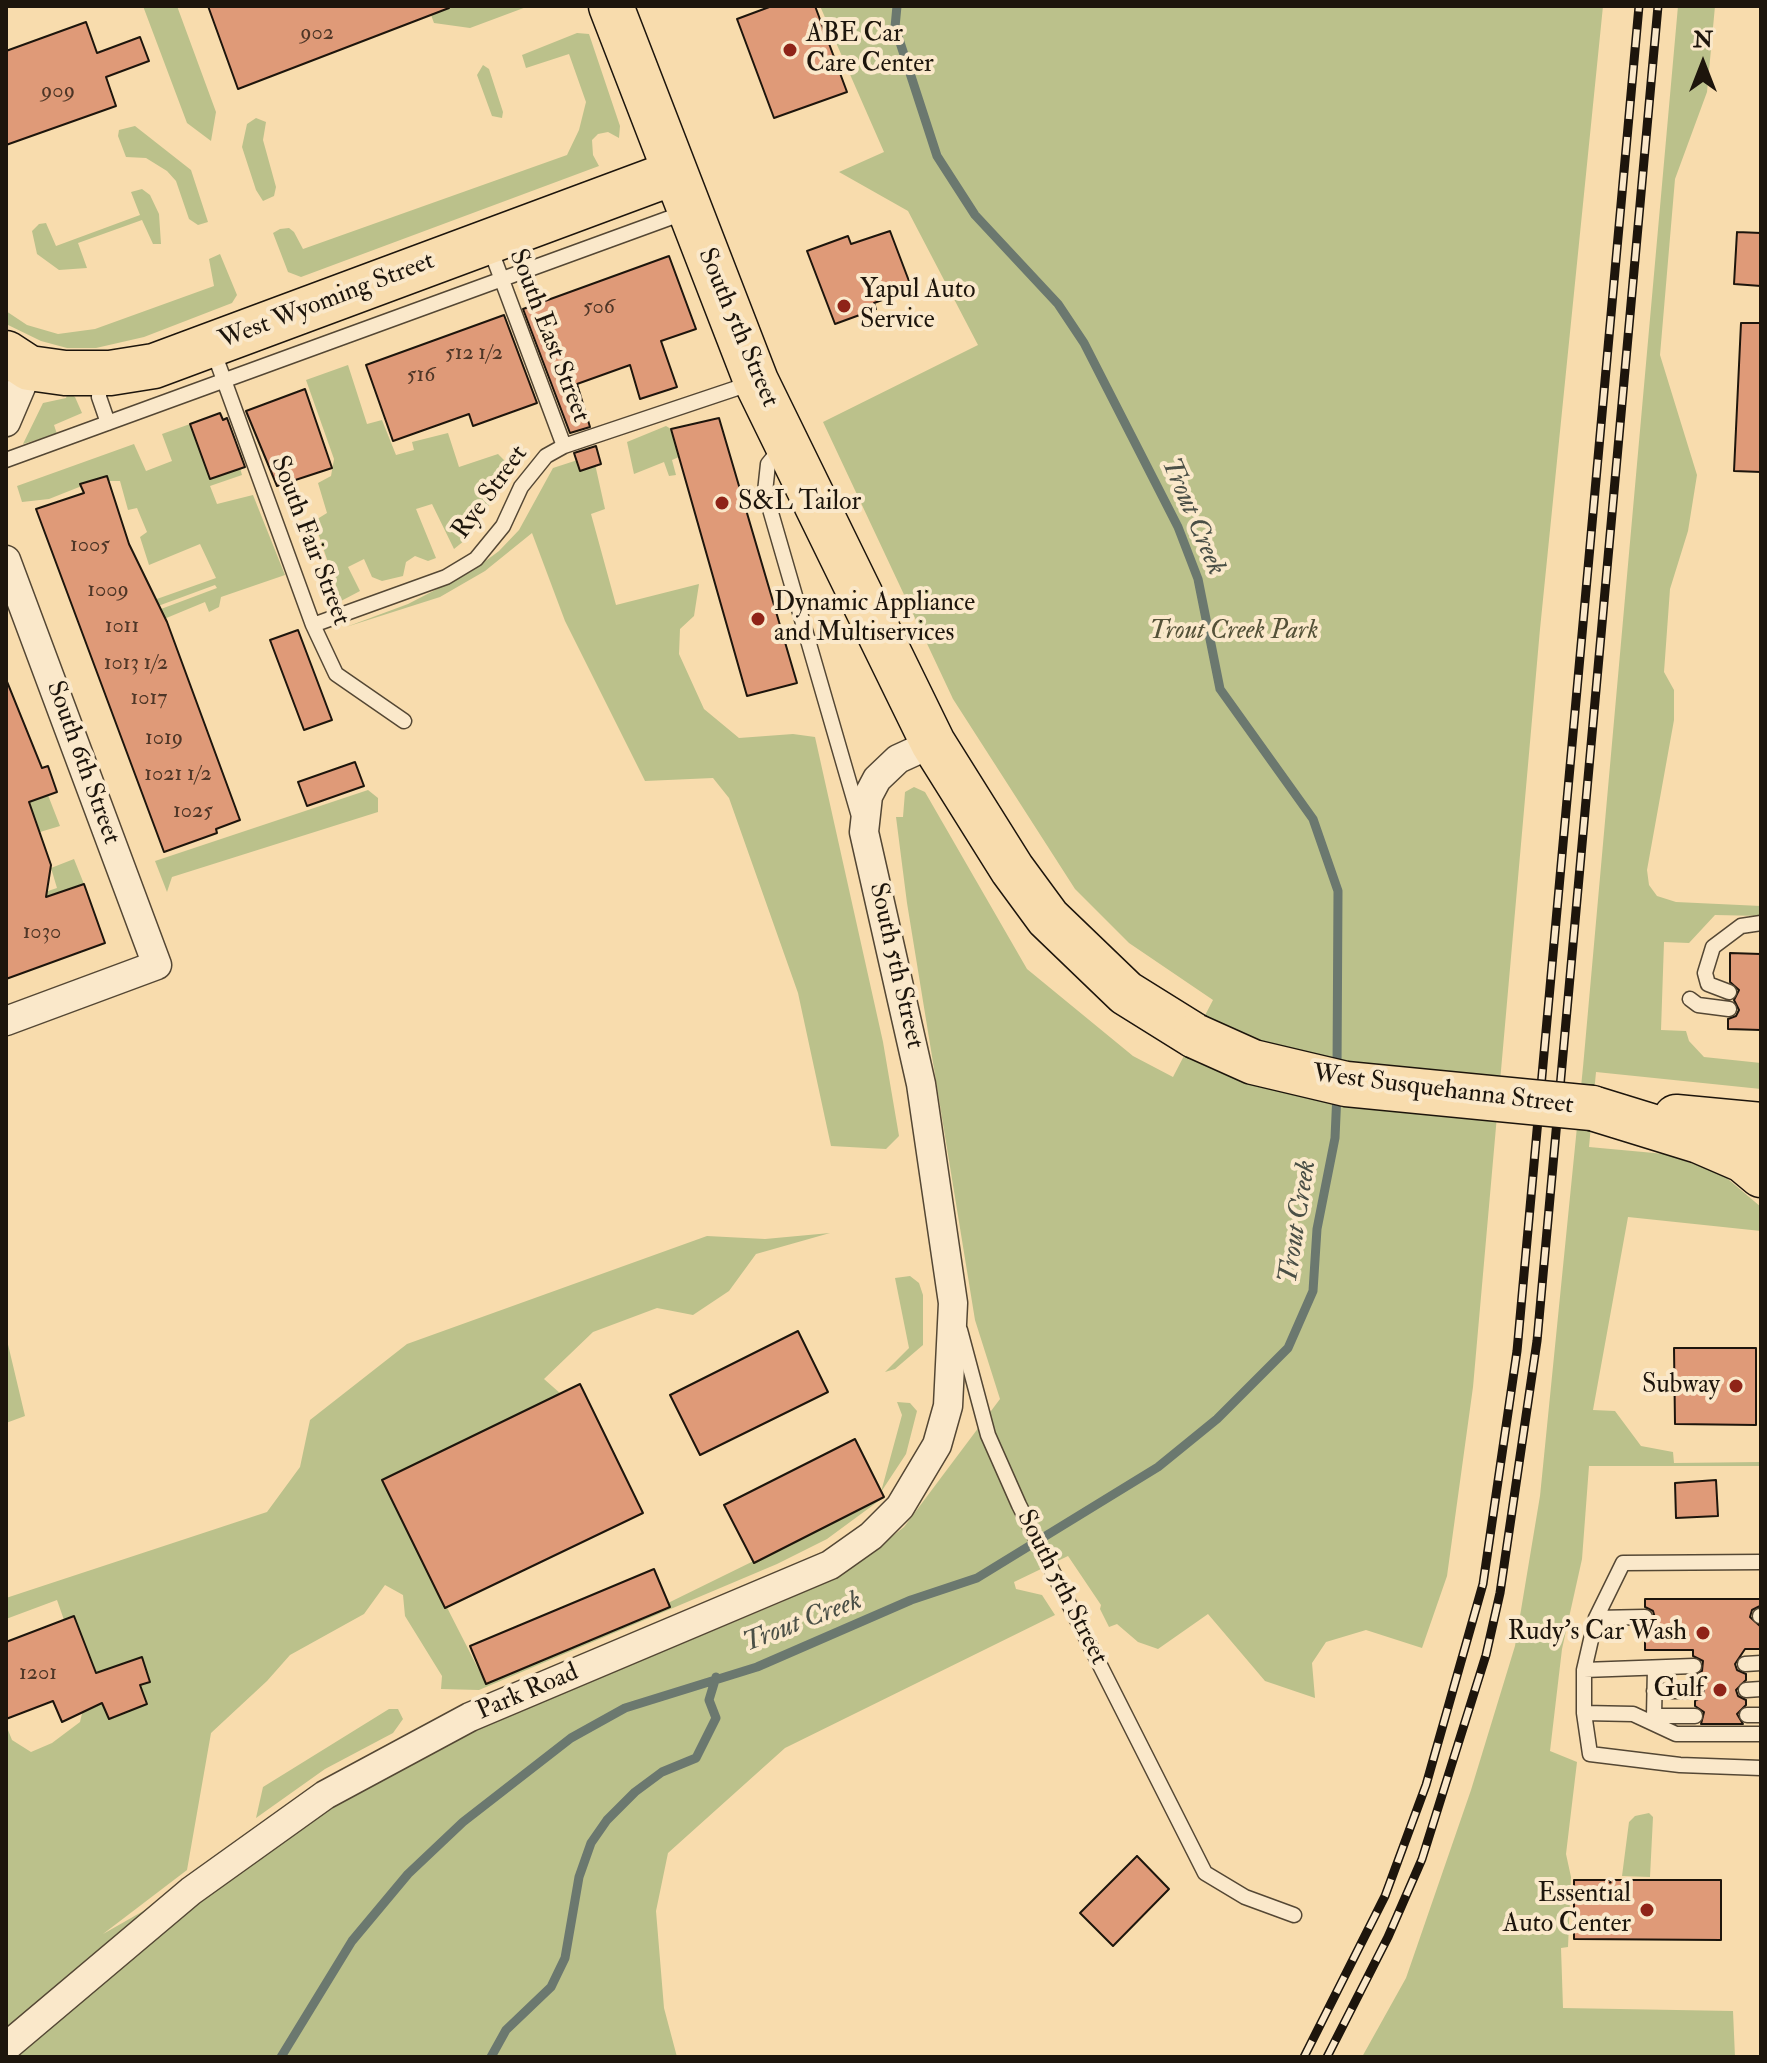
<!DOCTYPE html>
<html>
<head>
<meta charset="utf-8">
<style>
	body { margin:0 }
	#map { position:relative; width:1767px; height:2063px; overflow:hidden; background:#f8dcad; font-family:"IM FELL Double Pica",serif }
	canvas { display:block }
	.frame { position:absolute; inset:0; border:8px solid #1d150c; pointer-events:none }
	.north { position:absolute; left:1663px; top:24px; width:80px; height:80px; -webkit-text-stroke:6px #fae8ca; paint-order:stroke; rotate:0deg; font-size:22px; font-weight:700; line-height:32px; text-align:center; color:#1d150c }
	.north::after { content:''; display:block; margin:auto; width:28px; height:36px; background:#1d150c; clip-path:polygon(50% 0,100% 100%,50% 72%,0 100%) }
</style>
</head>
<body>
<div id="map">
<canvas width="1767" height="2063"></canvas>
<div class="frame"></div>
<div class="north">N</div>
</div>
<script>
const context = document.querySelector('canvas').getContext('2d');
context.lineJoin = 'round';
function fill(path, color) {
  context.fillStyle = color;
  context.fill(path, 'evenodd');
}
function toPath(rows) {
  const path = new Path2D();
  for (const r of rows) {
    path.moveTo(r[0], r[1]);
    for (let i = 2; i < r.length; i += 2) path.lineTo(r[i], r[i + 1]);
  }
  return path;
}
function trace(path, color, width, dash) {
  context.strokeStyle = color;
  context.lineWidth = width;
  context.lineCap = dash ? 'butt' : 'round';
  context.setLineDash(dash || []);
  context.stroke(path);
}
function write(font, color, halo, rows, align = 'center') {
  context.font = font + ' "IM FELL Double Pica",serif';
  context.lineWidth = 8;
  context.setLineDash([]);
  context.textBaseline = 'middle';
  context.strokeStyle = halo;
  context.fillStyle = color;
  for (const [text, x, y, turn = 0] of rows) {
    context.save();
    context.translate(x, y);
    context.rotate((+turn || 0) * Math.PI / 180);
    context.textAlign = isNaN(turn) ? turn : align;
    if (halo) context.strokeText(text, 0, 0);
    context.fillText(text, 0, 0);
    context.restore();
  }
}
fill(toPath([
	[143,6,177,6,216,112,211,141,187,123],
	[455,6,529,6,470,28,434,23,431,15],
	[820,6,1603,6,1540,629,1473,1387,1447,1576,1422,1648,1366,1630,1326,1642,1312,1663,1315,1698,1265,1681,1208,1614,1158,1649,1138,1642,1117,1624,1109,1627,1100,1609,1101,1605,1068,1556,1014,1582,1016,1589,1042,1595,1055,1615,785,1748,668,1853,656,1911,664,2008,677,2057,6,2057,6,1725,12,1740,31,1752,52,1743,80,1722,93,1665,74,1617,64,1620,57,1600,6,1619,6,1598,267,1512,300,1467,310,1420,407,1344,707,1236,765,1239,830,1233,756,1254,729,1291,693,1315,657,1308,593,1332,544,1379,561,1394,382,1480,486,1684,670,1608,668,1603,884,1497,827,1539,777,1564,479,1690,441,1689,442,1676,405,1616,403,1595,385,1585,364,1614,290,1655,267,1681,211,1733,187,1870,103,1934,424,1751,782,1602,857,1564,904,1527,1000,1399,975,1320,907,903,896,817,903,817,905,792,914,787,925,792,1027,969,1133,1056,1173,1077,1213,1000,1129,943,1075,889,953,699,823,422,978,345,908,211,839,172,884,152],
	[1678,6,1715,6,1707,92,1675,179,1660,355,1697,475,1688,531,1670,589,1664,672,1674,690,1674,720,1647,870,1649,885,1657,896,1676,902,1761,906,1761,916,1715,915,1689,943,1664,942,1661,1030,1686,1031,1689,1041,1704,1057,1761,1063,1761,1089,1596,1072,1589,1147,1665,1154,1722,1174,1761,1207,1761,1231,1628,1217,1593,1410,1615,1411,1641,1446,1673,1452,1674,1463,1761,1462,1761,1466,1589,1466,1582,1559,1562,1649,1550,1751,1577,1762,1566,1854,1571,1877,1568,1947,1561,1948,1563,2008,1733,2011,1735,2057,1362,2057,1406,1978,1471,1790,1515,1646,1540,1496,1583,1067],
	[577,33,589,34,620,126,619,138,608,132,598,134,592,140,593,155,599,166,301,277,288,272,273,233,280,229,289,228,294,232,303,249,567,155,579,130,586,102,569,54,526,68,522,55],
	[483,65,489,69,503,112,502,118,492,116,477,75],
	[256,118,266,122,263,140,276,187,274,196,263,201,256,190,242,147,247,124],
	[135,126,191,170,208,222,198,225,189,219,176,181,167,171,146,158,126,157,118,136,119,130],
	[142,189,150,195,159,214,161,244,153,244,142,220,78,243,87,268,59,270,37,254,32,231,39,224,46,223,56,246,140,215,131,192],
	[220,254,237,295,232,303,144,337,96,348,67,348,41,341,6,324,6,311,27,325,58,334,95,329,214,286,209,259],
	[348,365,367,424,382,420,396,455,414,450,412,442,448,433,459,467,498,454,512,468,470,536,454,549,432,504,416,509,436,558,428,561,415,556,406,562,403,576,382,581,372,577,364,559,348,567,360,591,341,601,314,521,327,513,318,483,331,476,334,459,306,380],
	[68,392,75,397,82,413,54,425,57,434,23,444,43,403,66,398],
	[190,424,210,479,240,468,242,475,210,486,217,504,253,495,285,575,221,597,219,607,209,612,205,602,164,619,161,609,217,588,215,585,158,606,154,600,216,578,200,544,149,565,140,537,147,532,137,508,128,510,120,481,109,481,107,476,49,499,22,502,17,486,134,444,146,471,172,461,162,434],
	[666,426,671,429,679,457,672,460,676,475,669,476,664,462,634,474,627,442],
	[593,455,605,509,591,514,616,605,699,584,694,616,680,629,679,654,704,709,739,738,793,734,815,737,883,1042,899,1136,886,1149,831,1146,798,993,729,798,713,778,645,781,565,621,532,533,485,571,440,597,346,627,408,604,472,571,499,551,519,530,553,468],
	[6,780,46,790,60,826,40,832,36,820],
	[368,790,378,798,378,812,172,877,167,892,155,861],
	[74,859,84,884,6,911,6,905,57,888,51,868],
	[910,1276,919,1283,923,1295,923,1345,895,1369,885,1372,909,1348,895,1278],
	[6,1336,25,1416,6,1423],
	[897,1402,910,1403,917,1411,906,1454,881,1492,902,1415],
	[389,1709,398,1709,403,1719,393,1733,325,1769,256,1818,263,1787],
	[1649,1813,1653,1817,1650,1877,1622,1876,1629,1822,1635,1816]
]), '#bbc18b');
trace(toPath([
	[897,6,895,27,937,156,975,215,1058,304,1084,343,1178,527,1198,579,1220,689,1313,819,1338,891,1337,1070],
	[281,2057,352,1941,408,1874,463,1822,571,1738,625,1708,757,1667,911,1600,977,1578,1158,1467,1217,1419,1288,1348,1313,1291,1317,1229,1335,1138,1337,1093],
	[491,2057,506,2030,551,1987,565,1958,579,1877,591,1843,607,1820,635,1792,662,1772,696,1758,716,1718,709,1700,716,1677]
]), '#6b786f', 9);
const building = toPath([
	[208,6,449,6,449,8,238,89,208,6],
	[772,6,815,6,847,92,774,118,737,19,772,6],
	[86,22,97,53,140,37,149,61,106,77,116,106,6,145,6,51,86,22],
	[890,231,912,289,874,303,876,309,835,324,807,251,848,236,851,244,890,231],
	[1737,232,1761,233,1761,286,1734,284,1737,232],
	[669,256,696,329,661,341,677,387,640,399,630,365,577,384,590,427,570,433,523,309,669,256],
	[504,315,537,403,473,426,469,414,393,441,366,365,504,315],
	[1741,323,1761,323,1761,472,1734,471,1741,323],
	[305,389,332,468,277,486,246,411,305,389],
	[220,413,223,420,227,418,245,467,210,479,190,424,220,413],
	[719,418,797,683,747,696,671,429,719,418],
	[596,446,601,464,580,471,574,453,596,446],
	[107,476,129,544,167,622,240,820,216,829,217,833,164,852,36,509,84,493,80,484,107,476],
	[298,630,332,720,304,730,270,640,298,630],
	[6,679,42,768,48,766,57,792,29,802,51,865,46,897,84,884,105,943,6,979,6,679],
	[355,762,364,786,307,806,298,782,355,762],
	[1730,953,1761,954,1761,1030,1728,1029,1728,1019,1736,1016,1739,1010,1734,1000,1739,990,1730,982,1730,953],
	[798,1331,828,1392,700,1455,670,1395,798,1331],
	[1674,1348,1756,1348,1756,1425,1675,1424,1674,1348],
	[580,1384,643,1513,445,1608,382,1480,580,1384],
	[855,1439,884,1497,754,1563,724,1505,855,1439],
	[1716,1480,1718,1516,1676,1518,1675,1483,1716,1480],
	[654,1569,670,1607,486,1684,470,1646,654,1569],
	[1645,1599,1760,1599,1760,1606,1752,1610,1750,1617,1760,1626,1761,1649,1745,1649,1735,1664,1737,1670,1746,1674,1746,1680,1736,1690,1738,1696,1746,1700,1746,1705,1737,1714,1743,1724,1701,1724,1704,1712,1695,1706,1695,1701,1702,1697,1704,1690,1694,1676,1702,1671,1703,1661,1693,1656,1693,1650,1645,1650,1645,1627,1655,1618,1653,1611,1645,1607,1645,1599],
	[74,1616,96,1673,142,1657,150,1682,140,1685,147,1704,109,1719,102,1703,62,1722,53,1701,6,1719,6,1642,74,1616],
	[1137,1856,1169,1889,1113,1946,1080,1913,1137,1856],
	[1574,1880,1721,1880,1721,1940,1574,1939,1574,1880]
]);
fill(building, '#df9a78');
trace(building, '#1d150c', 2);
const lane = toPath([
	[490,248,564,446],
	[213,350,313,625,336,674,404,721],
	[100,377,99,397,108,423],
	[781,448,768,464,765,492,858,813],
	[6,460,686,212],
	[313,625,446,577,476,559,503,526,521,487,546,456,564,446,752,383],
	[1729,992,1708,984,1705,973,1713,947,1741,926,1761,923],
	[1690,999,1698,1005,1729,1009],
	[960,1330,988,1435,1019,1505,1205,1873,1245,1897,1294,1915],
	[1761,1562,1623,1563,1596,1618,1584,1670,1584,1713,1590,1754,1680,1765,1761,1768],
	[1760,1616,1761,1616],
	[1596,1618,1645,1617],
	[1745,1664,1761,1663],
	[1655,1668,1654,1716,1695,1716],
	[1584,1670,1694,1666],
	[1746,1690,1761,1689],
	[1654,1691,1694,1691],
	[1584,1713,1633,1714,1676,1734,1761,1734],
	[1747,1715,1761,1715]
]);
const street = toPath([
	[6,422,29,368],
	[6,560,157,965,6,1021],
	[6,2047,191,1891,325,1795,470,1717,830,1565,871,1536,900,1507,937,1445,948,1406,953,1303,921,1084,864,832,868,796,877,779,898,759,933,743]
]);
const primary = toPath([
	[611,6,756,381,933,743,1012,869,1048,918,1126,993,1195,1036],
	[6,353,29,368,65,373,110,373,154,366,673,173],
	[1592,1108,1699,1141,1743,1160,1761,1175],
	[1676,1117,1761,1125]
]);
trace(lane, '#544734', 17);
trace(street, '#544734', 31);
trace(primary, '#1d150c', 47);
trace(lane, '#fae8ca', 14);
trace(street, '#fae8ca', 28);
trace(primary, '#f8dcad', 44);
const rail = toPath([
	[1304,2057,1385,1896,1426,1785,1483,1584,1517,1351,1639,6],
	[1327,2057,1388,1937,1422,1859,1486,1655,1500,1593,1537,1341,1658,6]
]);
trace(rail, '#1d150c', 9);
trace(rail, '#fae8ca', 6, [18]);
const primaryBridge = toPath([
	[1195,1036,1253,1062,1346,1084,1592,1108]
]);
trace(primaryBridge, '#1d150c', 47, []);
trace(primaryBridge, '#f8dcad', 44);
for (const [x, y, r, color] of [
	[790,50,8,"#8f2418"],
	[844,306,8,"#8f2418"],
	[722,503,8,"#8f2418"],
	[758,619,8,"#8f2418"],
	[1736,1386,8,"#8f2418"],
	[1703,1633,8,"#8f2418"],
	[1720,1690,8,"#8f2418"],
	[1647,1910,8,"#8f2418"]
]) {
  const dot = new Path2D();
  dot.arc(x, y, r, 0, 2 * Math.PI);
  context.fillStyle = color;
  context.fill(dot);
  trace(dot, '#fae8ca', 3);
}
write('22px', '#4e3627', null, [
	["902",317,34],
	["909",58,92],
	["506",599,308],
	["512 1/2",474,354],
	["516",421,376],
	["1005",90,546],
	["1009",108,591],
	["1011",122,627],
	["1013 1/2",136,664],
	["1017",149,699],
	["1019",164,739],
	["1021 1/2",178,775],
	["1025",193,812],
	["1030",42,933],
	["1201",38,1674]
]);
write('26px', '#1d150c', '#fae8ca', [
	["ABE Car",806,35],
	["Care Center",806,65],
	["Yapul Auto",860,291],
	["Service",860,321],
	["S&L Tailor",738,503],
	["Dynamic Appliance",774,604],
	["and Multiservices",774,634],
	["Subway",1720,1386,"right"],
	["Rudy's Car Wash",1687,1633,"right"],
	["Gulf",1704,1690,"right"],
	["Essential",1631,1895,"right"],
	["Auto Center",1631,1925,"right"]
], 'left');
write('26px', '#1d150c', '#fae8ca', [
	["West Wyoming Street",327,302,-21],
	["South 5th Street",737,328,67],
	["South East Street",548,336,69],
	["Rye Street",491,493,-54],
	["South Fair Street",309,541,69],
	["South 6th Street",82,763,70],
	["South 5th Street",895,966,77],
	["West Susquehanna Street",1443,1091,7],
	["South 5th Street",1061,1588,63],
	["Park Road",528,1693,-23]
]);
write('italic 26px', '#545138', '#fae8ca', [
	["Trout Creek Park",1234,632]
]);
write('italic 28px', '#4a4f46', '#fae8ca', [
	["Trout Creek",1192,517,67],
	["Trout Creek",1299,1222,-81],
	["Trout Creek",803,1623,-21]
]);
</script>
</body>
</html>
